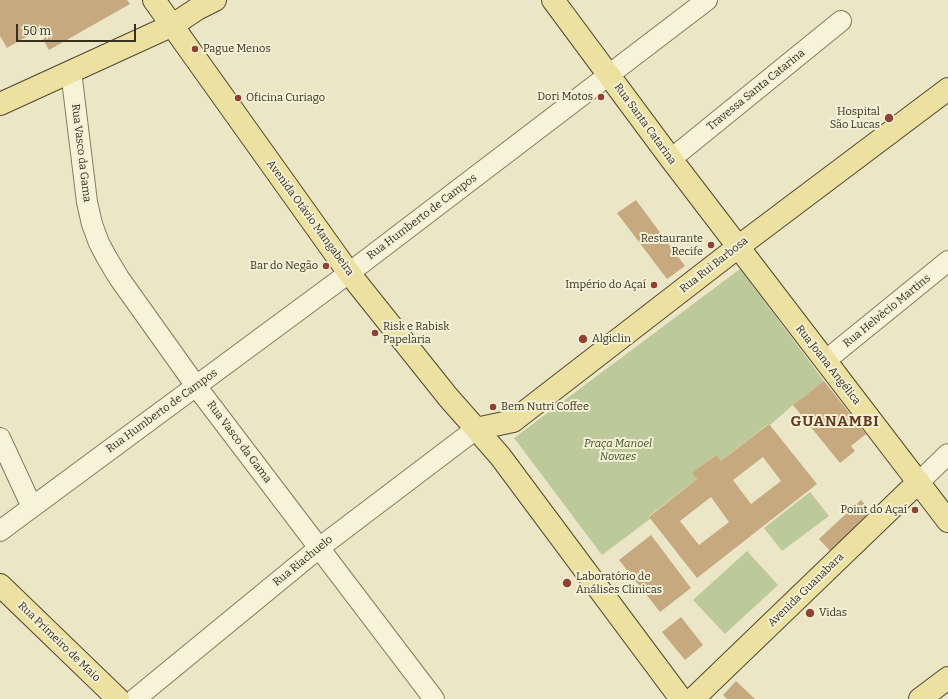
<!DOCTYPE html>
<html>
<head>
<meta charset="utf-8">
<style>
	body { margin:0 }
	#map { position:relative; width:948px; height:699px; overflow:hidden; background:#ebe7c6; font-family:Bitter,serif }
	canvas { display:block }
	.scale { position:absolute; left:16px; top:24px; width:120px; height:18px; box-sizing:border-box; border:2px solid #372f20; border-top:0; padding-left:5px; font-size:12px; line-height:14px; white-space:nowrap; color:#372f20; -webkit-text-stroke:3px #f3f0d5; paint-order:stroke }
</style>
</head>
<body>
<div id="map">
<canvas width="948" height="699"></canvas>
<div class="scale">50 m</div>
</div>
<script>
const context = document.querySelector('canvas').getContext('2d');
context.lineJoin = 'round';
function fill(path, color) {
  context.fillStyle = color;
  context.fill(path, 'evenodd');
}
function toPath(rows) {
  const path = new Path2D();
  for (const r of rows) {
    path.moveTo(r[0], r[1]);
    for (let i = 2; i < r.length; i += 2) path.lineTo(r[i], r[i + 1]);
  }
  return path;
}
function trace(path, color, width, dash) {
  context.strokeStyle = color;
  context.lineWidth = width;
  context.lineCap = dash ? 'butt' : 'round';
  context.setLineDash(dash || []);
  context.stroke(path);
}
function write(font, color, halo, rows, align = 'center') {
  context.font = font + ' Bitter,serif';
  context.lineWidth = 4;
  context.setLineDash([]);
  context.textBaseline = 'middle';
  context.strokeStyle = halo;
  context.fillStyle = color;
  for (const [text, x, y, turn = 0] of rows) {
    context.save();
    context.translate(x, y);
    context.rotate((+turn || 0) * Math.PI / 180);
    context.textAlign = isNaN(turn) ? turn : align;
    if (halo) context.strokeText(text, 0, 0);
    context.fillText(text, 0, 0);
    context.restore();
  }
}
fill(toPath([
	[740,269,824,381,793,405,770,425,768,424,721,461,715,455,693,473,697,479,649,516,650,519,602,555,514,438],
	[810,492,829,516,782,551,764,528],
	[747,551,778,585,725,634,693,600]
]), '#bcc99b');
fill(toPath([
	[0,0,127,0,130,4,49,50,38,30,7,48,0,36],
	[636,200,685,266,667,279,617,213],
	[824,381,866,434,851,446,855,451,840,463,793,405],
	[769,424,817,484,697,578,649,517,697,479,692,473,716,455,721,461],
	[763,457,781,481,751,504,733,480],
	[711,497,729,522,699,545,680,521],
	[861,500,873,513,830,551,819,539],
	[651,535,691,588,660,612,619,560],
	[681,617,703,645,685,660,662,632],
	[736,681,755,699,727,699,723,695]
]), '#c7a97f');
const minor = toPath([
	[71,71,87,202,92,224,99,243,107,258,119,278,196,386,434,699],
	[671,159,841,21],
	[825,361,948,261],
	[0,438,32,507],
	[919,482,948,454],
	[0,531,349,273,707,0],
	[135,699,319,548,476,429]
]);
const major = toPath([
	[154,0,349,273,448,397,500,456,681,699],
	[553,0,671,159,948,521],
	[0,104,173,25,197,9,215,0],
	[476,429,513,421,738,247,948,89],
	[0,585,118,699],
	[693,699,909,491,919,482],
	[920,699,948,678]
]);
trace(minor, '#867a5d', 22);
trace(major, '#544731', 24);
trace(minor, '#f7f3d9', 20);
trace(major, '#ece1a1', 22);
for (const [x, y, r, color] of [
	[195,49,4,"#904131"],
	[601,97,4,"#904131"],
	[238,98,4,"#904131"],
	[889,118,5,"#904131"],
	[711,245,4,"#904131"],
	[326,266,4,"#904131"],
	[654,285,4,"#904131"],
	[375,333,4,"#904131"],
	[583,339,5,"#904131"],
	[493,407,4,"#904131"],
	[915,510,4,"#904131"],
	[567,583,5,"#904131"],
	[810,613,5,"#904131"]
]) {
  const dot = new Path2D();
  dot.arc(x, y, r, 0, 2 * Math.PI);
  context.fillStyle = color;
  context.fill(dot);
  trace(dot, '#f3f0d5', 1.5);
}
write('11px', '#372f20', '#f3f0d5', [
	["Pague Menos",203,49],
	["Dori Motos",593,97,"right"],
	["Oficina Curiago",246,98],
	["Hospital",880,112,"right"],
	["São Lucas",880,125,"right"],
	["Restaurante",703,239,"right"],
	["Recife",703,252,"right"],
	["Bar do Negão",318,266,"right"],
	["Império do Açaí",646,285,"right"],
	["Risk e Rabisk",383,327],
	["Papelaria",383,340],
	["Algiclin",592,339],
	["Bem Nutri Coffee",501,407],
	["Point do Açaí",907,510,"right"],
	["Laboratório de",576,577],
	["Análises Clinicas",576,590],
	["Vidas",819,613]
], 'left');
write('11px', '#372f20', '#f3f0d5', [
	["Travessa Santa Catarina",756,90,-39],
	["Rua Santa Catarina",645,124,54],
	["Rua Vasco da Gama",81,153,83],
	["Rua Humberto de Campos",422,217,-37],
	["Avenida Otávio Mangabeira",310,218,54],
	["Rua Rui Barbosa",714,265,-38],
	["Rua Helvècio Martins",887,311,-39],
	["Rua Joana Angélica",828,365,52],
	["Rua Humberto de Campos",162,411,-36],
	["Rua Vasco da Gama",239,442,53],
	["Rua Riachuelo",303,561,-39],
	["Avenida Guanabara",806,590,-44],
	["Rua Primeiro de Maio",59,642,44]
]);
write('italic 11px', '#405228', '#f3f0d5', [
	["Praça Manoel",618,444],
	["Novaes",618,457]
]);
context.letterSpacing = '1px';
write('bold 15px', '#613a22', '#f3f0d5', [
	["GUANAMBI",835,422]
]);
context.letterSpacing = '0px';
</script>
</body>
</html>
